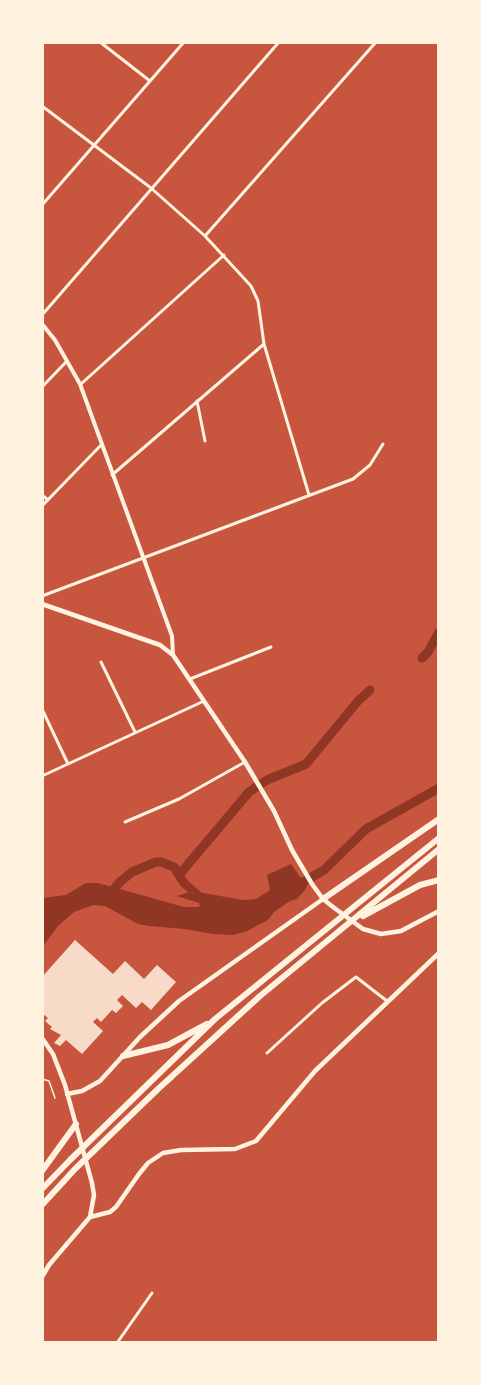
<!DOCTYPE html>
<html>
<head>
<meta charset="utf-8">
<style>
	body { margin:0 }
	#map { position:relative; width:481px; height:1385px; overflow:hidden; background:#c8553d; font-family:"DM Sans",sans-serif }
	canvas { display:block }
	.frame { position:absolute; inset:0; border:44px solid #fff3e0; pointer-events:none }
</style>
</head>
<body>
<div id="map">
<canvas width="481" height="1385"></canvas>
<div class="frame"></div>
</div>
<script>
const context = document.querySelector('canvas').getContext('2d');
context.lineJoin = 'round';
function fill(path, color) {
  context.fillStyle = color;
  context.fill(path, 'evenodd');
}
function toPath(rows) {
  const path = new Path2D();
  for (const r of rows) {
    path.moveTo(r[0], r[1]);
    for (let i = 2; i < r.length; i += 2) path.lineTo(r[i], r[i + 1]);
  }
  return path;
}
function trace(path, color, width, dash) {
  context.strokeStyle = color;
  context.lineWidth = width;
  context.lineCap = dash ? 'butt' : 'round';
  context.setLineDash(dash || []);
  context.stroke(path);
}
fill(toPath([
	[291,864,307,887,304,891,297,899,290,901,274,912,268,920,245,932,233,935,213,934,185,929,149,926,138,924,105,906,93,905,74,912,59,925,42,947,42,898,66,895,86,883,98,883,184,907,197,907,200,906,199,903,177,896,192,891,243,900,256,899,270,890,267,875]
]), '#8f3625');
trace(toPath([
	[422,658,428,652,439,632],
	[179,875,249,792,267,780,306,764,358,701,370,690],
	[295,887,324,870,366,829,439,788],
	[108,896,120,882,132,872,156,862,161,862,174,867,184,883,201,898]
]), '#8f3625', 9);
fill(toPath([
	[75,940,113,974,125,961,144,979,157,965,176,982,151,1010,142,1002,136,1008,122,995,117,1000,123,1006,116,1013,112,1010,101,1022,97,1018,93,1022,103,1031,82,1054,66,1040,60,1046,54,1043,61,1035,50,1029,52,1027,45,1021,48,1018,42,1013,44,1005,42,1003,42,977]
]), '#f7dbc8');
trace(toPath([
	[42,1079,49,1081,55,1098]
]), '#fff3e0', 1.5);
trace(toPath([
	[100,42,150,81],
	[42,106,151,188,205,236,251,286,258,301,264,344,309,495],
	[42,205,184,42],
	[205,236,376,42],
	[42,315,279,42],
	[81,384,224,255],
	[42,387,67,361],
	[197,401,205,441],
	[112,475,264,344],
	[42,495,48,500],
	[42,506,102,444],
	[42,596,353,479,370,465,383,444],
	[101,662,135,732],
	[190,679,271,647],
	[42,709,68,764],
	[42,776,204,701],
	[125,822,179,799,245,762],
	[267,1053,322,1003,356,977,387,1001],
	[117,1343,152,1293]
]), '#fff3e0', 3);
trace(toPath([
	[42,324,55,340,80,384,172,636,173,655]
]), '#fff3e0', 4);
trace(toPath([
	[42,604,160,645,173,655,245,762,274,811,292,850,312,884,323,899,333,907,363,929,381,934,401,931,439,911],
	[42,1038,53,1054,65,1085,92,1183,94,1195,90,1217,49,1265,42,1277],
	[67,1094,82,1091,100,1081,140,1037,179,1001,323,899],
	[90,1217,110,1212,116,1207,139,1174,148,1163,163,1153,181,1150,235,1149,256,1141,315,1071,439,953]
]), '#fff3e0', 4.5);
trace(toPath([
	[323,899,439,819],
	[363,916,420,885,439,880],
	[123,1056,168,1045,207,1024],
	[42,1171,76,1124],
	[42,1189,70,1160,215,1019,439,838],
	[42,1205,75,1169,158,1089,260,996,439,849]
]), '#fff3e0', 6);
</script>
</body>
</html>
